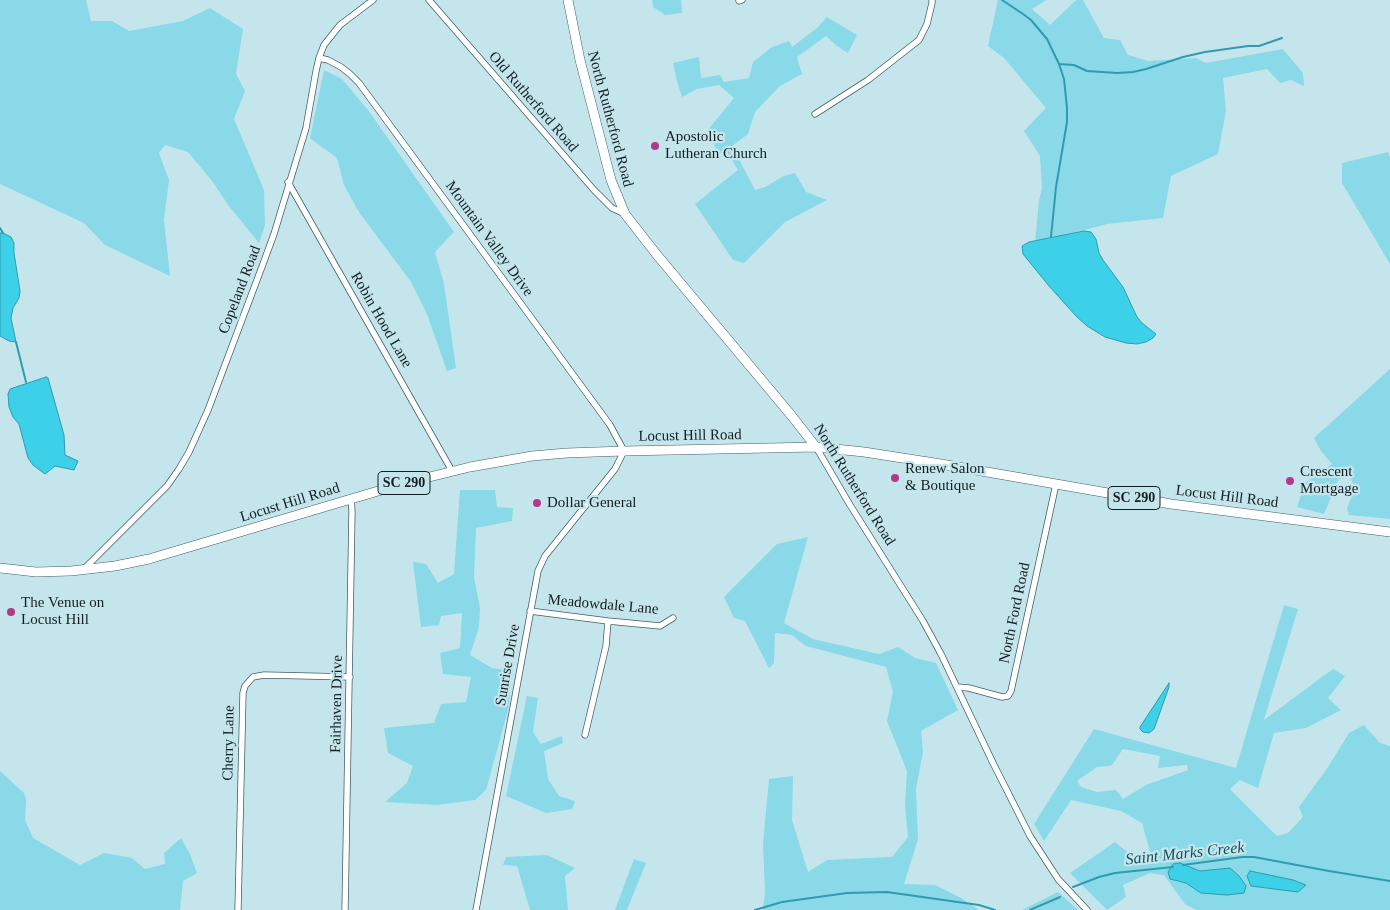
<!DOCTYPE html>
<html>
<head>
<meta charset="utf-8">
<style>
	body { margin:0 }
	canvas { display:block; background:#c5e5ec }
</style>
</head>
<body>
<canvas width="1390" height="910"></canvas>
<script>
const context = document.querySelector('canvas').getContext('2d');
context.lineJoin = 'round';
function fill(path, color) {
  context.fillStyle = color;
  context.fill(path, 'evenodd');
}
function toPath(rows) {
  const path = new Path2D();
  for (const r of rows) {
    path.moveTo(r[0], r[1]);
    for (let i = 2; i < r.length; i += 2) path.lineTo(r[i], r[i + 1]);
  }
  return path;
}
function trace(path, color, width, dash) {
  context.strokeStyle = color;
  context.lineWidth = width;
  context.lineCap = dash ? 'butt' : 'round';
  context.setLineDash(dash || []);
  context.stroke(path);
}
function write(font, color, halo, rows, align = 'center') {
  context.font = font + ' Georgia,serif';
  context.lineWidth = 4.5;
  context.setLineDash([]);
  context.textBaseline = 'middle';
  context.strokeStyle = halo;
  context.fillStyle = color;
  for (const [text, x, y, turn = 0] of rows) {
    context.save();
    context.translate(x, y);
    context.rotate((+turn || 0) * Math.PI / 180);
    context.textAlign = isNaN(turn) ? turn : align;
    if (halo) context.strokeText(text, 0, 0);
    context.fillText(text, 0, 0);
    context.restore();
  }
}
fill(toPath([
	[0,0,86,0,91,21,112,21,129,31,183,21,210,8,243,29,236,74,245,91,234,119,264,190,265,225,259,243,229,206,212,181,188,152,165,145,159,153,169,180,164,220,170,276,105,245,84,223,0,184],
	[652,0,681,0,682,13,665,15,653,7],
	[998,0,1046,0,1032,9,1050,25,1074,2,1077,0,1083,0,1104,38,1120,40,1128,55,1148,61,1196,58,1206,63,1283,49,1303,73,1304,86,1291,80,1280,83,1267,69,1223,78,1226,111,1218,154,1171,176,1163,218,1107,224,1035,243,1039,201,1042,188,1040,156,1024,131,1046,108,1004,58,988,46],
	[827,17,857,35,848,53,837,46,826,36,797,57,802,74,780,86,755,112,748,134,732,146,755,190,765,187,784,176,795,173,806,192,827,200,785,222,744,263,733,260,695,204,738,170,727,152,719,154,707,131,734,98,719,85,697,89,682,97,677,81,673,63,699,57,701,78,720,75,724,82,749,78,753,62,772,47,789,41,792,47,817,28],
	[324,70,342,79,368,110,454,232,435,252,444,284,456,368,447,371,427,314,411,282,359,212,344,185,337,158,310,138],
	[1388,152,1390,157,1390,264,1342,183,1342,163],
	[1390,369,1390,519,1349,515,1347,508,1355,488,1350,477,1339,479,1324,514,1297,507,1305,483,1332,464,1321,451,1314,438],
	[460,490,495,490,497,507,513,508,512,521,476,528,474,577,480,608,479,627,470,655,492,668,512,671,508,710,486,790,475,800,437,805,385,802,407,783,413,766,388,753,384,728,434,723,441,704,466,702,471,677,443,674,440,653,460,648,462,613,441,616,439,625,421,627,413,562,426,564,438,583,454,574],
	[808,537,784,623,813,639,879,654,898,647,915,658,936,663,958,710,921,731,923,752,916,789,918,839,904,884,935,885,961,898,979,910,763,910,765,892,763,844,769,779,793,776,792,820,808,872,827,860,892,857,908,837,905,805,907,771,887,721,893,692,886,667,806,646,792,635,775,633,774,663,769,668,745,621,734,618,724,597,777,544],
	[1284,605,1298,609,1264,720,1333,669,1345,676,1328,698,1341,710,1306,728,1274,733,1258,788,1240,780,1230,789,1277,836,1288,833,1303,817,1299,807,1328,767,1349,733,1364,725,1380,743,1390,746,1390,910,1196,910,1185,904,1164,875,1150,873,1123,885,1126,897,1107,910,1070,873,1115,842,1135,858,1151,855,1142,823,1121,811,1071,800,1044,841,1034,824,1094,729,1236,768],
	[1123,749,1160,756,1158,768,1187,765,1188,770,1146,785,1123,799,1116,790,1097,792,1081,787,1077,781,1097,767,1111,766],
	[527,696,538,698,533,732,541,744,562,736,563,743,544,751,548,779,559,796,575,801,572,809,546,813,506,796],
	[0,771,24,793,26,799,25,820,33,838,80,865,104,853,132,858,145,869,165,864,164,853,181,838,190,854,197,873,183,881,180,910,0,910],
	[547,855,575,868,565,876,568,910,530,910,517,866,503,865,506,857],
	[634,859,646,863,627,910,615,910],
	[1058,892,1078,910,1022,910]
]), '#89d9e8');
const water = toPath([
	[1084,231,1091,232,1096,239,1099,253,1103,260,1123,287,1137,317,1142,323,1156,334,1153,338,1146,342,1137,344,1126,343,1105,337,1087,326,1076,316,1049,286,1023,254,1022,246,1029,242,1084,231],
	[0,233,3,233,11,237,14,243,14,253,20,291,19,298,13,308,11,318,16,342,9,341,0,336,0,233],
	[46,377,48,378,64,435,65,455,78,461,74,470,55,466,45,474,33,465,28,458,19,424,13,417,9,407,8,394,10,389,46,377],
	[1169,683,1169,687,1154,729,1149,733,1143,732,1140,729,1140,727,1169,683],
	[1180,863,1200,871,1230,868,1239,876,1246,886,1244,893,1227,895,1201,893,1186,883,1170,879,1168,872,1173,864,1180,863],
	[1250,871,1293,880,1306,885,1298,892,1251,886,1247,876,1250,871]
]);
fill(water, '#3cd0e9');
trace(water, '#309bad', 1);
trace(toPath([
	[1002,0,1023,14,1031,20,1047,39,1059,64,1064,79,1067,108,1067,122,1056,187,1051,237],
	[1059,64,1074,65,1087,71,1117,73,1133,72,1146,69,1183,57,1205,52,1248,46,1259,46,1282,38],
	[0,228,3,233],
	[16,342,26,382],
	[1183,865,1242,857,1254,857,1329,871,1390,881],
	[1073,887,1099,877,1115,873,1173,867],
	[755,910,782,902,847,893,887,892,979,905,995,910],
	[1030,910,1060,897]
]), '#309bad', 2);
const street = toPath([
	[429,0,594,190,612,208,625,214],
	[739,1,742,0],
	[319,58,328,60,341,67,350,74,359,83,610,425,624,451,615,469,545,556,538,571,476,910],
	[815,114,868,80,919,40,927,24,932,3,932,0],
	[288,182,452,471],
	[816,447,850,505,923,621,941,654,993,763,1030,836,1058,879,1087,910],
	[84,569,167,486,179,469,189,452,208,410,263,264,274,234,306,128,316,71,319,58,324,45,340,25,373,0],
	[530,611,608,621,660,626,673,618],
	[957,687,969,688,1002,697,1008,696,1011,691,1056,484],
	[585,735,606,646,608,621],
	[238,910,243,693,245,686,253,677,264,675,350,677],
	[345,910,352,511,351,498]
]);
const secondary = toPath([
	[568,0,580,60,611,180,625,214,657,255,791,415,816,447]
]);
const primary = toPath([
	[0,568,36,572,71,571,115,566,149,559,405,483,470,467,532,456,567,453,624,451,816,447,864,452,941,464,1171,504,1390,532]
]);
trace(street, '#415e64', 7);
trace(secondary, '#415e64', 10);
trace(primary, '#415e64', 10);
trace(street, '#fff', 5.5);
trace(secondary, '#fff', 9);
trace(primary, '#fff', 9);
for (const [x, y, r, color] of [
	[655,146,5,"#b3388a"],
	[895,478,5,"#b3388a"],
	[1290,481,5,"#b3388a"],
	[537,503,5,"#b3388a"],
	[11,612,5,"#b3388a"]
]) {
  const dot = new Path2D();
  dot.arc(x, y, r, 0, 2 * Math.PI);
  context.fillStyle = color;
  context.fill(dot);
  trace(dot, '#c5e5ec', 2);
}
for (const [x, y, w] of [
	[404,483,52],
	[1134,498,52]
]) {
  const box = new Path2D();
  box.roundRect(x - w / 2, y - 11.5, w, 23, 4);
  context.fillStyle = '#c5e5ec';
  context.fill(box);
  trace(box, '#131f22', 1);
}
write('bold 14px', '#131f22', null, [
	["SC 290",404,483],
	["SC 290",1134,498]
]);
write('15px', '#131f22', '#c5e5ec', [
	["Old Rutherford Road",533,102,49],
	["North Rutherford Road",610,119,75],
	["Mountain Valley Drive",489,239,54],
	["Copeland Road",240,290,-69],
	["Robin Hood Lane",381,320,60],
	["Locust Hill Road",690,436,-1],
	["North Rutherford Road",854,485,58],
	["Locust Hill Road",1227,497,7],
	["Locust Hill Road",290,503,-17],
	["Meadowdale Lane",603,605,5],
	["North Ford Road",1015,613,-78],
	["Sunrise Drive",508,665,-80],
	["Fairhaven Drive",337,704,-89],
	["Cherry Lane",229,743,-89]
]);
write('15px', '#131f22', '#c5e5ec', [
	["Apostolic",665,137],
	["Lutheran Church",665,154],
	["Renew Salon",905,469],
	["& Boutique",905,486],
	["Crescent",1300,472],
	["Mortgage",1300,489],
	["Dollar General",547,503],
	["The Venue on",21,603],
	["Locust Hill",21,620]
], 'left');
write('italic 16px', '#13505a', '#c5e5ec', [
	["Saint Marks Creek",1185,854,-6]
]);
</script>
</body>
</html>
